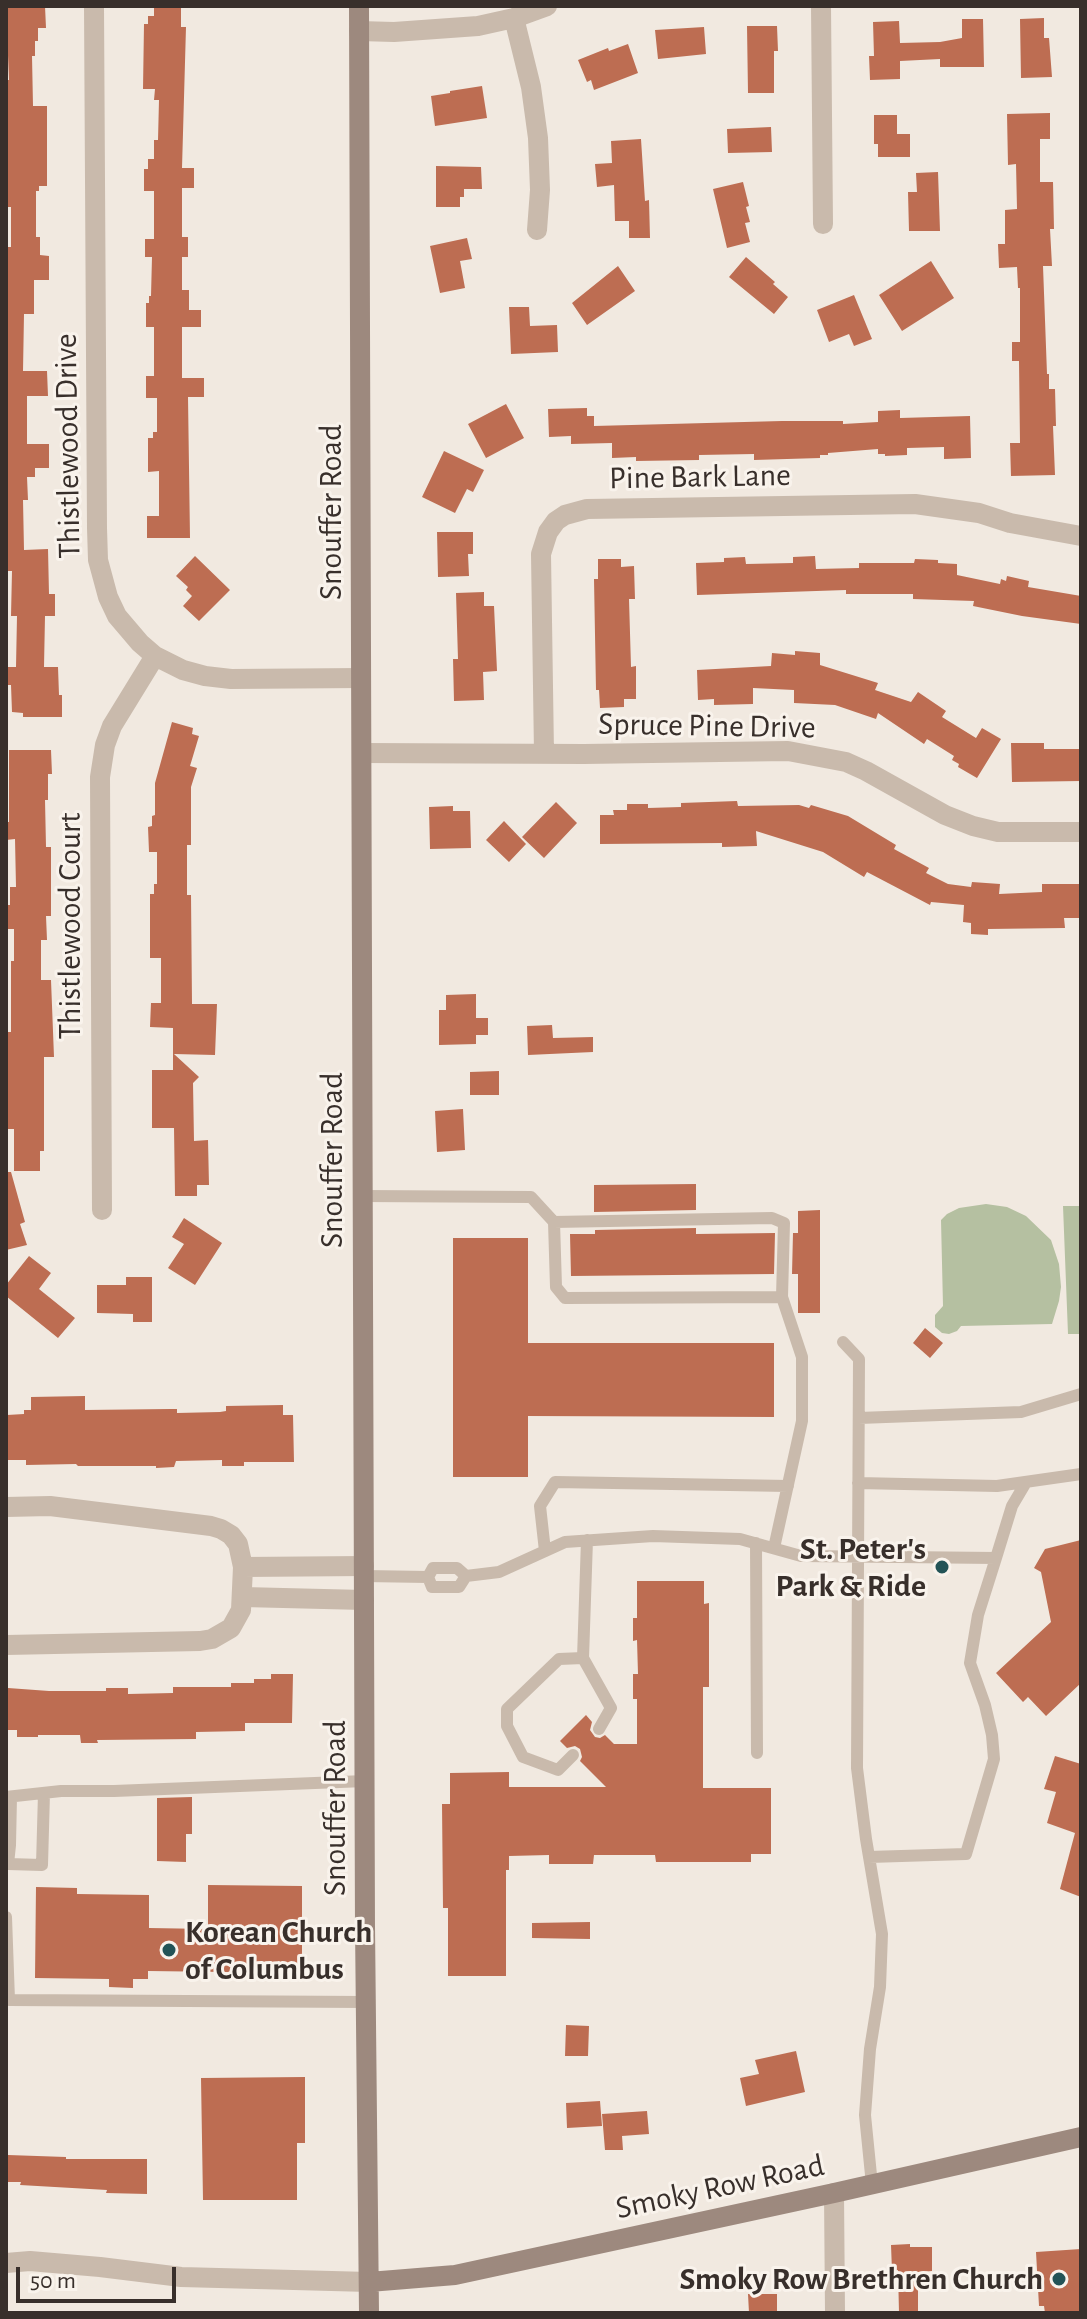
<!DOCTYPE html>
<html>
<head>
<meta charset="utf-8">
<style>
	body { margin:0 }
	#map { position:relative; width:1087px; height:2319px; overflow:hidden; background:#f1e9e0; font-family:"Alegreya Sans",sans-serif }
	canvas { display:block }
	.frame { position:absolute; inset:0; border:8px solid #382f2b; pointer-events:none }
	.scale { position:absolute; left:16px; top:2267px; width:160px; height:36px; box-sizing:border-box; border:4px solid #382f2b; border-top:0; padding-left:10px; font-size:24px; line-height:28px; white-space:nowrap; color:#382f2b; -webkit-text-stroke:6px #f9f3ec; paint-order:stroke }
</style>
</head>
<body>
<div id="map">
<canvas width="1087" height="2319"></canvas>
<div class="frame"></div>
<div class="scale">50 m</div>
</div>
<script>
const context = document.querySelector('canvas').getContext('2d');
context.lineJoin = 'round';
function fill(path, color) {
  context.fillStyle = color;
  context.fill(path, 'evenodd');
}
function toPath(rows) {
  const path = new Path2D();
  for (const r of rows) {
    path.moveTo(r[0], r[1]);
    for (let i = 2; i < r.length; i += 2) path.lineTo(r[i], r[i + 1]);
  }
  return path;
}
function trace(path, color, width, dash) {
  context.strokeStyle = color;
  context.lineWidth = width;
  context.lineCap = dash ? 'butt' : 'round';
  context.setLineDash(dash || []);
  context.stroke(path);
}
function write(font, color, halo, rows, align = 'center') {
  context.font = font + ' "Alegreya Sans",sans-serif';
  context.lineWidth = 6;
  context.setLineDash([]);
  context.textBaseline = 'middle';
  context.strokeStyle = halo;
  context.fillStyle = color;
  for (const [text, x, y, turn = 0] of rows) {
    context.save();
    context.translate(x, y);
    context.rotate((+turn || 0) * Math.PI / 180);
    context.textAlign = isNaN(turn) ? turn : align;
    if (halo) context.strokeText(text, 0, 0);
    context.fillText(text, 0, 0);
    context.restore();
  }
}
fill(toPath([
	[986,1204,1007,1207,1026,1216,1051,1240,1059,1264,1061,1287,1059,1301,1052,1324,961,1326,957,1331,949,1334,942,1333,935,1327,935,1315,943,1306,941,1220,947,1214,959,1208],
	[1063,1206,1081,1206,1081,1334,1068,1334]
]), '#b5c0a1');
fill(toPath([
	[45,6,46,28,38,28,38,41,35,41,35,56,32,56,33,106,47,106,47,186,39,186,39,191,36,191,36,237,40,237,40,255,49,256,49,280,34,280,34,314,24,314,23,371,47,371,48,396,27,396,27,444,49,444,49,468,35,468,35,477,27,477,28,500,23,500,24,550,48,549,49,594,55,594,55,616,45,616,44,667,58,667,59,695,62,695,62,717,23,717,23,713,12,712,11,685,6,685,6,667,16,667,17,616,11,616,12,571,6,571,6,247,11,247,11,207,6,207,6,80,9,80,6,7],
	[154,6,181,6,181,27,186,27,182,168,194,168,194,188,182,188,182,237,188,237,188,257,182,257,182,290,189,290,189,310,201,310,201,327,182,327,182,378,204,378,204,397,188,397,190,538,147,538,147,516,159,516,159,471,148,472,148,438,153,438,153,432,157,432,157,398,146,398,146,376,154,376,154,327,146,327,146,303,149,303,149,296,151,296,152,257,145,257,145,239,154,239,154,191,144,191,144,169,148,169,148,159,154,159,154,140,158,140,159,100,154,100,155,89,143,89,144,24,148,24,148,16,154,16],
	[1044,18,1044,38,1049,38,1052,77,1021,78,1020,19],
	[962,19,983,19,984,67,940,67,940,59,900,61,900,79,870,80,869,56,874,56,873,22,899,21,900,43,940,42,962,38],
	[747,26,777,26,778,51,774,51,774,93,748,93],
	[704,27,706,54,658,59,655,30],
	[628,44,638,73,594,90,591,80,587,82,578,60,608,48,609,51],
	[482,86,487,118,435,126,431,96,450,93,450,91],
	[1050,113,1050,139,1040,139,1040,182,1053,182,1054,229,1050,229,1052,266,1043,266,1047,374,1049,374,1049,389,1055,389,1056,426,1053,426,1055,475,1011,476,1010,443,1020,443,1019,361,1012,361,1012,342,1020,342,1020,288,1018,288,1017,267,999,268,998,244,1005,244,1005,210,1017,209,1016,164,1008,165,1007,114],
	[874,115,897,115,897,134,910,134,910,157,878,157,878,144,874,144],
	[771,127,772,152,728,153,727,129],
	[641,139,645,201,649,200,650,238,629,238,629,221,615,221,614,185,597,187,595,164,612,163,611,141],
	[436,166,481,167,482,189,464,189,464,197,460,197,460,207,436,207],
	[938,172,940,231,909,231,908,192,917,192,916,173],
	[743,182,749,206,746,207,750,222,745,223,750,242,727,248,713,189],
	[467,238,472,259,460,261,465,288,440,293,430,246],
	[746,257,775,282,773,284,788,297,774,314,729,277],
	[931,261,954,298,902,331,879,295],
	[618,266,635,291,587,325,572,303],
	[854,295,872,339,854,346,849,334,829,342,817,310],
	[509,307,529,307,530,326,557,325,558,352,511,354],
	[506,404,524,438,486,458,468,424],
	[587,408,587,416,594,416,594,426,782,421,843,421,843,424,878,422,878,411,900,410,900,418,970,416,971,458,944,459,944,447,907,448,907,455,885,456,885,454,878,454,878,449,828,453,828,455,820,455,820,458,754,460,754,454,699,455,699,460,636,461,636,457,612,458,612,443,571,444,571,436,549,437,548,409],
	[444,451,484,470,473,492,467,489,455,513,422,497],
	[437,532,473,532,473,554,468,554,469,576,438,577],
	[195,556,230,590,199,621,183,606,192,596,186,590,188,587,176,576],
	[815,556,816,569,859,568,859,563,914,563,915,559,938,560,938,563,957,564,957,575,1000,584,1001,579,1006,581,1007,576,1029,581,1028,587,1081,596,1081,624,1022,616,973,606,974,601,913,599,913,594,846,594,846,590,697,595,696,563,724,562,724,558,745,557,746,564,793,563,793,557],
	[598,559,621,559,621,567,634,566,635,599,629,599,631,667,636,666,636,699,624,699,624,707,600,708,599,690,596,690,594,579,598,579],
	[484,592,484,606,494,606,497,671,483,672,484,700,454,701,453,659,458,659,456,593],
	[795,651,820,653,820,665,878,683,875,690,911,702,918,692,946,711,942,717,976,738,982,728,1001,739,977,778,958,767,959,764,952,760,954,756,927,739,924,744,878,713,876,719,835,705,794,703,794,690,753,688,753,704,714,705,714,699,698,700,697,670,771,666,772,653,795,655],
	[172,722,193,728,192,734,199,736,190,766,197,768,191,787,191,845,187,845,187,895,191,895,192,1004,217,1004,215,1055,174,1054,199,1077,193,1083,194,1141,208,1140,209,1185,197,1185,197,1196,175,1196,174,1128,152,1128,152,1070,173,1070,173,1028,150,1027,151,1003,161,1003,161,958,150,958,150,894,154,894,154,884,157,884,157,852,149,852,148,827,152,826,152,816,155,815,155,783],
	[1011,743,1044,743,1044,749,1081,749,1081,781,1012,782],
	[9,750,51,750,52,774,48,774,48,800,45,800,46,847,51,847,51,916,46,916,47,940,41,940,41,980,51,980,54,1057,44,1057,44,1151,40,1151,40,1171,14,1171,14,1129,6,1129,6,1032,11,1032,11,961,14,961,14,929,7,929,7,905,10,905,10,887,16,887,15,839,6,840,6,822,9,822],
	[737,801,738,806,799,805,809,808,811,805,848,816,896,845,894,849,929,868,926,873,948,884,971,887,972,882,1000,884,999,894,1042,892,1042,884,1081,884,1081,918,1064,918,1065,928,988,929,988,935,971,934,971,923,963,922,964,905,931,902,930,905,867,872,864,877,823,852,756,831,757,846,722,847,722,843,600,844,600,815,614,815,613,810,627,810,627,804,648,804,648,808,681,807,681,803],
	[556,802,577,823,544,858,522,837],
	[453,806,453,811,470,811,471,848,430,849,429,807],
	[504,821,526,844,509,862,486,840],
	[476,994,476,1018,488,1018,488,1035,476,1035,476,1044,439,1045,439,1010,446,1010,446,995],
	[552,1025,553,1038,593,1037,593,1052,528,1055,527,1026],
	[499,1071,499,1095,470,1095,470,1072],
	[463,1109,465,1150,437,1152,435,1111],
	[6,1172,11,1172,25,1222,20,1224,27,1245,6,1250],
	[696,1184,696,1210,594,1212,594,1185],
	[820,1210,820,1313,798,1313,798,1274,792,1274,793,1233,798,1233,798,1211],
	[184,1218,222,1243,195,1285,168,1268,184,1244,172,1237],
	[696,1228,696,1234,775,1233,774,1274,571,1276,570,1234,595,1234,595,1230],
	[453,1238,528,1238,528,1343,774,1343,774,1417,528,1416,528,1477,453,1477],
	[29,1256,51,1273,39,1289,75,1318,58,1338,6,1296,6,1285],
	[126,1277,152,1277,152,1322,133,1322,133,1314,97,1313,97,1285,126,1285],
	[925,1328,943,1343,930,1358,913,1343],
	[85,1396,85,1410,170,1409,177,1409,177,1413,220,1412,226,1411,226,1406,283,1405,283,1415,293,1415,294,1462,244,1462,244,1466,222,1466,222,1460,176,1461,174,1467,156,1468,156,1466,78,1466,76,1464,26,1465,26,1460,7,1460,7,1415,24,1414,24,1410,31,1410,31,1397],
	[1081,1540,1081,1683,1046,1716,1028,1697,1023,1702,996,1673,1051,1622,1041,1572,1034,1568,1045,1549],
	[637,1581,704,1581,704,1604,709,1603,709,1687,703,1687,703,1788,771,1788,771,1854,751,1854,751,1862,656,1862,655,1855,594,1855,593,1864,549,1864,549,1855,509,1856,509,1870,506,1870,506,1976,448,1976,448,1908,443,1908,442,1804,450,1804,450,1773,509,1772,509,1787,606,1787,580,1761,582,1757,580,1749,575,1746,567,1748,560,1741,586,1715,592,1722,590,1730,595,1737,600,1738,605,1735,614,1744,637,1744,637,1699,633,1699,633,1674,638,1674,637,1640,633,1641,633,1618,637,1618],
	[271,1674,293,1674,292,1723,245,1723,245,1731,196,1732,196,1739,97,1740,98,1743,81,1743,80,1735,38,1735,38,1737,17,1737,17,1730,8,1730,8,1688,49,1691,106,1691,106,1688,128,1688,128,1694,173,1693,173,1687,231,1687,231,1683,254,1683,254,1679,271,1679],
	[1055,1756,1081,1764,1081,1897,1060,1889,1075,1833,1047,1823,1056,1792,1044,1789],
	[192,1797,192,1834,186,1834,186,1862,157,1861,157,1798],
	[208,1885,302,1886,302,1973,148,1971,148,1979,133,1979,133,1988,109,1987,109,1979,35,1978,36,1887,77,1888,77,1894,149,1895,149,1928,208,1929],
	[590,1922,590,1939,532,1938,532,1923],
	[566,2025,589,2026,588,2056,565,2056],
	[796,2051,805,2092,746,2106,740,2078,759,2074,755,2060],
	[305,2077,305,2143,297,2143,297,2200,203,2200,201,2078],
	[600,2101,602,2126,567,2128,566,2103],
	[647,2111,649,2134,622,2136,623,2150,605,2150,602,2114],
	[8,2155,66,2157,66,2159,147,2159,147,2194,106,2193,107,2190,20,2185,21,2182,7,2182],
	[910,2244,910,2247,932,2247,932,2271,918,2272,918,2313,899,2313,898,2270,892,2271,891,2245],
	[1081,2249,1081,2313,1045,2313,1044,2306,1039,2306,1036,2252],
	[748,2294,777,2294,777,2313,749,2313]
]), '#bd6d52');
trace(toPath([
	[362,1196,531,1197,554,1222,772,1218,784,1223,782,1297,802,1357,802,1421,774,1548],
	[554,1222,556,1287,565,1298,782,1297],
	[843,1342,859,1359,857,1768,866,1839,882,1934,880,1987,870,2049,865,2115,872,2185],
	[859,1418,1021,1412,1081,1394],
	[858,1483,997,1486,1081,1474],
	[587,1540,583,1658,611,1708,599,1729],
	[756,1543,757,1753],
	[545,1551,540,1506,555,1482,788,1486],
	[364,1576,428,1577],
	[466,1576,499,1572,565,1542,653,1536,740,1539,801,1556,996,1558],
	[428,1577,432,1587,459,1587,466,1576],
	[428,1577,433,1568,457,1568,466,1576],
	[573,1755,558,1770,523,1757,507,1726,507,1709,559,1659,583,1658],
	[6,1797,61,1791,114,1791,365,1781],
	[869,1857,966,1854,994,1759,992,1735,985,1705,970,1663,978,1615,996,1558,1012,1506,1025,1484],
	[6,1864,8,1864,10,1845,11,1797],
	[8,1864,42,1865,44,1793],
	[6,1917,9,2000,365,2002]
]), '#c9baac', 12);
trace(toPath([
	[94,6,97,528,98,560,108,597,117,616,140,643,155,656,183,670,205,676,231,679,361,678],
	[821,6,823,224],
	[514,18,531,87,538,138,540,190,537,230],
	[359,31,394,32,478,26,514,18,547,6],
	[363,753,584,754,788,751,846,762,866,771,945,815,973,826,998,832,1081,832],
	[544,753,541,554,548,532,556,521,565,515,587,509,915,504,979,513,1010,523,1081,536],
	[102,1210,100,777,105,745,112,726,155,656],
	[6,1507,50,1506,211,1526,221,1529,231,1535,238,1544,243,1567,241,1610,231,1628,212,1639,200,1641,6,1645],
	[243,1567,364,1566],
	[243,1597,364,1600],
	[834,2193,835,2313],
	[6,2263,30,2261,100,2267,181,2277,369,2282]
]), '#c9baac', 20);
trace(toPath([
	[359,6,365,1926,369,2313],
	[369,2282,455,2275,834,2193,1081,2137]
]), '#9d897e', 20);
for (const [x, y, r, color] of [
	[942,1567,8,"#235356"],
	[169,1950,8,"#235356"],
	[1059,2279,8,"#235356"]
]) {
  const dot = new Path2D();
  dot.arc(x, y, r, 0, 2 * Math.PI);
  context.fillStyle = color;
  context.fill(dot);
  trace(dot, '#f9f3ec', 3);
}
write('32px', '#382f2b', '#f9f3ec', [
	["Thistlewood Drive",68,446,-91],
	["Pine Bark Lane",700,477,-1],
	["Snouffer Road",331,512,-90],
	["Spruce Pine Drive",707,726,1],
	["Thistlewood Court",70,926,-90],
	["Snouffer Road",332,1160,-90],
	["Snouffer Road",335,1808,-90],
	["Smoky Row Road",720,2187,-12]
]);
write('bold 32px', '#382f2b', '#f9f3ec', [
	["St. Peter's",926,1549],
	["Park & Ride",926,1586],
	["Korean Church",185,1932,"left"],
	["of Columbus",185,1969,"left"],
	["Smoky Row Brethren Church",1043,2279]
], 'right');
</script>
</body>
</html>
